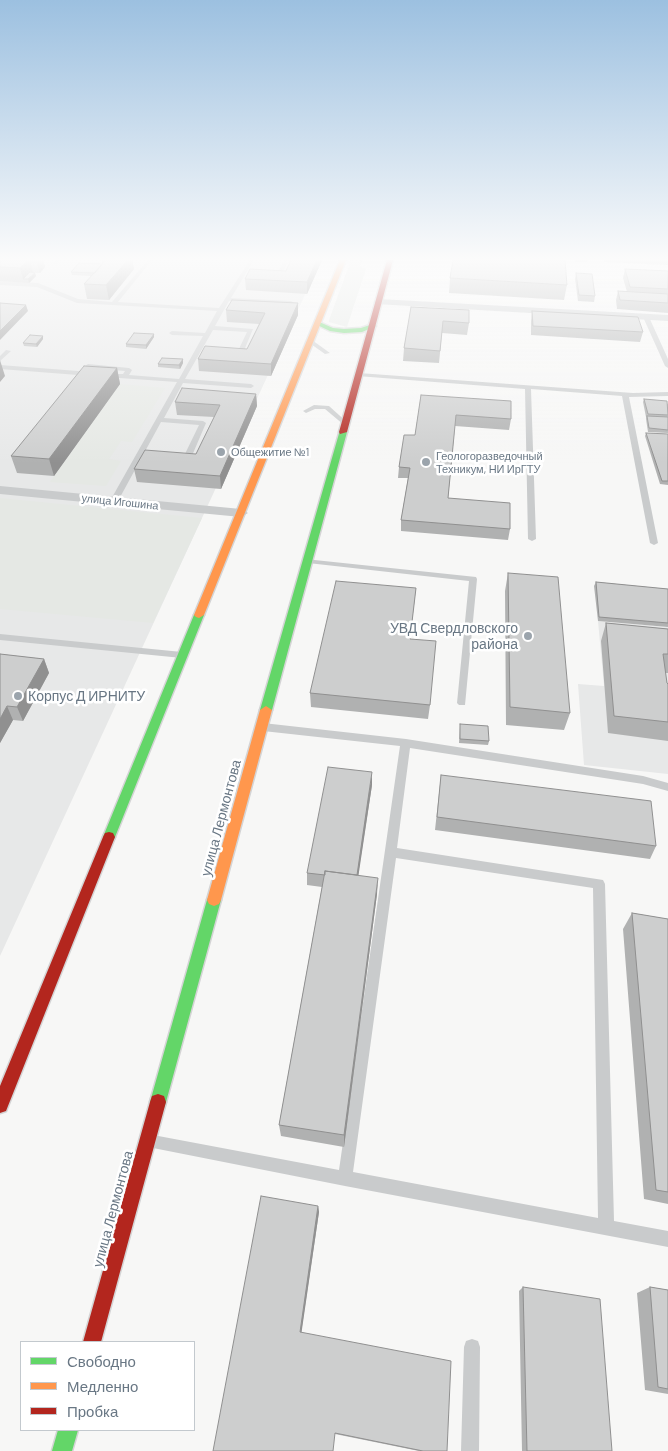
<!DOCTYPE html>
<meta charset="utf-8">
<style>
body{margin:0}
#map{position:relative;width:668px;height:1451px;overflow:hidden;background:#f7f7f6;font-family:Barlow,sans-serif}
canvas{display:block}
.legend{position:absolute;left:20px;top:1341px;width:175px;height:90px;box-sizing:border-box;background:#fff;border:1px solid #c3c9ce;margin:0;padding:6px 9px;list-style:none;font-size:15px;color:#697784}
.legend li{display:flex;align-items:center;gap:10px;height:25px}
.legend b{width:25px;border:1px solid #c3c9ce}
</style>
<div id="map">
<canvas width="668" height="1451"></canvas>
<ul class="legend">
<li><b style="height:6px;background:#63d668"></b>Свободно</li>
<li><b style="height:6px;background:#ff974d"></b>Медленно</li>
<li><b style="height:6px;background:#b3261e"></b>Пробка</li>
</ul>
</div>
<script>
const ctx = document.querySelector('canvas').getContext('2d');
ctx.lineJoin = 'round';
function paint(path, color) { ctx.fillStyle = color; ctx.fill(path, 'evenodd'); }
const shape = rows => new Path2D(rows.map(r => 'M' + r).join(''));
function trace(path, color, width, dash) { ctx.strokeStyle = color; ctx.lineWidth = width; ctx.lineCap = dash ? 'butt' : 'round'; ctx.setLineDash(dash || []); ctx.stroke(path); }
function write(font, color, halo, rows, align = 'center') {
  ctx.font = font + ' Barlow,sans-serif'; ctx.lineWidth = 5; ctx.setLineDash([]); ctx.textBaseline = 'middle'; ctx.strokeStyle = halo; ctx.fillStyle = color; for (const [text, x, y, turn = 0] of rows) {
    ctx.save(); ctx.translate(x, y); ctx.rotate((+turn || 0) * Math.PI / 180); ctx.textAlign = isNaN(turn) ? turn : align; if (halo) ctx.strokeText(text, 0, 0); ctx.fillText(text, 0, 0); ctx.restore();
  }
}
paint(shape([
 [0,260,321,260,0,956],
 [598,621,668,627,668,774,584,765,578,684,604,686]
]), '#e7e8e8');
paint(shape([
 [351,260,362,260,360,266,366,269,347,327,329,322,329,320],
 [120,384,165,388,132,442,121,441,109,459,121,461,106,486,50,482],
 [0,498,202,518,153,623,0,609]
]), '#e5e8e4');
const fast = shape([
 [317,321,333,328,344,329,361,328,373,324,376,326,362,332,344,333,330,331,315,324,315,322,317,321],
 [340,430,347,432,272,710,266,714,260,710,340,430],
 [199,612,204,615,115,837,113,841,109,842,105,841,103,837,194,615,199,612],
 [214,894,219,896,221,900,166,1102,164,1108,158,1110,152,1108,150,1102,207,900,209,896,214,894],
 [58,1430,78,1430,72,1451,52,1451,58,1430]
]);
const slow = shape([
 [340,260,346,260,204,615,199,618,196,617,194,615,340,260],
 [266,706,272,710,221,900,219,904,214,906,209,904,207,900,260,710,266,706]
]);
const jam = shape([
 [387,260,393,260,347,432,340,434,339,432,387,260],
 [109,832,113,833,115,837,6,1111,0,1113,0,1086,103,837,105,833,109,832],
 [158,1094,164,1096,166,1102,101,1342,83,1342,150,1102,152,1096,158,1094]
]);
trace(fast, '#d4d4d5', 3);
trace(slow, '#d4d4d5', 3);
trace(jam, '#d4d4d5', 3);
paint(shape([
 [56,260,60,260,57,264,53,264,56,260],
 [148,260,152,260,118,302,219,308,250,260,254,260,231,298,291,301,294,303,291,305,229,301,215,326,253,329,243,353,240,355,232,355,229,353,238,351,247,332,213,330,185,379,251,384,254,386,251,388,183,383,164,418,203,421,206,423,191,458,187,460,180,460,176,458,184,456,199,425,161,422,118,501,114,503,110,501,177,382,105,377,103,376,103,374,123,374,125,371,88,368,85,366,88,364,129,368,132,370,129,375,179,379,203,336,172,335,169,333,172,331,205,333,217,311,77,303,37,287,0,285,0,281,38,283,78,299,112,302,148,260],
 [284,260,288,260,281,278,278,280,271,278,271,276,276,276,284,260],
 [646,315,649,317,668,359,668,368,665,366,643,317,646,315],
 [308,340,312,340,330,353,325,354,308,342,308,340],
 [6,350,11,351,0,361,0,356,6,350],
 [0,365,91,372,94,374,91,376,0,369,0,365],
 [359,373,633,393,668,392,668,396,629,397,658,543,654,545,650,543,622,396,531,389,536,539,532,541,528,539,525,389,357,376,357,374,359,373],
 [314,405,329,406,349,424,344,425,325,409,315,409,306,413,303,411,314,405],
 [305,559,476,577,477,579,465,705,459,705,457,703,469,581,308,563,305,563,305,559],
 [0,634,182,652,187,655,182,658,0,640,0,634],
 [263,723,406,739,643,776,668,783,668,791,643,784,410,748,397,848,603,880,605,884,614,1221,668,1231,668,1247,345,1186,148,1147,146,1142,148,1137,153,1135,339,1170,400,746,263,731,258,727,263,723],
 [396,858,593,888,598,1218,353,1172,396,858],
 [472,1339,478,1341,480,1347,479,1451,461,1451,464,1347,466,1341,472,1339]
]), '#c9cbcc');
paint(shape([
 [379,299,668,315,668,321,375,304,374,302,379,299],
 [0,486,241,509,248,513,241,517,0,494,0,486]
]), '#c9cbcc');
paint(fast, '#63d668');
paint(slow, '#ff974d');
paint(jam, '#b3261e');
paint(shape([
 [0,260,43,260,45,267,40,273,35,273,36,276,29,283,0,281],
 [102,260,132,260,134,269,109,300,87,299,84,284,92,276,72,275,71,272,102,264],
 [291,260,322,260,307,294,246,290,245,279,286,271],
 [575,260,588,260,587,262,575,262],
 [604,260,668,260,668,265,604,262],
 [625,269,668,271,668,313,617,309,616,300,618,291,627,292,623,278],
 [576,273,595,296,594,302,578,301,575,279],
 [450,278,567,285,564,300,449,293],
 [411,307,469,323,467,335,442,333,439,363,403,361,404,348],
 [226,310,298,315,271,376,199,371,198,359,247,349,259,324,227,322],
 [532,311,643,332,640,342,531,335,531,321],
 [154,337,146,349,126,347,126,344],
 [43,339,37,347,24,346,23,343],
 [183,363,180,369,158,367,158,364],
 [117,368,120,384,54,476,17,473,11,456],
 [256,394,257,406,221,489,137,482,134,469,196,454,214,417,177,415,175,402],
 [421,395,511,419,509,430,455,426,448,498,510,529,508,540,401,531,401,520,408,478,398,478,399,467,415,435],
 [644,399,668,404,668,433,648,432,646,419,646,417,643,402],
 [646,433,668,434,668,485,660,484,645,436],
 [508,573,570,713,564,730,506,725,505,591],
 [596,582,668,589,668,627,598,621,594,586],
 [416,588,410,639,430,705,428,719,311,707,310,693],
 [606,623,668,629,668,673,665,673,667,683,668,684,668,741,608,733,601,641],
 [0,654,44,659,49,673,23,721,13,720,0,743],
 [460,724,489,741,488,745,459,743],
 [441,775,656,846,650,859,435,830],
 [372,785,358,875,377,894,344,1147,281,1136,279,1125,322,887,307,885,307,873],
 [632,913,668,919,668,1204,644,1199,623,929],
 [318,1206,319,1212,301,1333,447,1451,419,1451,335,1434,213,1451],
 [523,1287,612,1451,522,1451,519,1291],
 [650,1287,668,1290,668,1394,645,1390,637,1293]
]), '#b0b1b1');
paint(shape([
 [28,260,30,260,33,273,23,279,20,268],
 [36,260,43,260,45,267,40,273],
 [123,260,132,260,134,269,109,300,106,285],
 [317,260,322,260,307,294,307,282],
 [35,273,36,276,29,283,28,279],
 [298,303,298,315,271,376,271,364],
 [26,305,28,311,0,340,0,331],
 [154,334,154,337,146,349,146,345],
 [43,336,43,339,37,347,36,344],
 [183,359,183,363,180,369,179,365],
 [0,360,5,376,0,382],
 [117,368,120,384,54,476,49,459],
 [256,394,257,406,221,489,220,476],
 [44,659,49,673,23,721,17,707],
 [7,706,13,720,0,743,0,719],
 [372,772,372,785,356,892,356,879],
 [378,878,377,894,344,1147,344,1135],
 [318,1206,319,1212,301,1336,300,1332]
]), '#909090');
const building = shape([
 [0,260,28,260,20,268,0,267,0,260],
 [106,260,128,260,106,285,84,284,106,260],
 [291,260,317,260,307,282,245,279,250,269,286,271,291,260],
 [453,260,565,260,567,285,450,278,453,260],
 [79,263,102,264,95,273,71,272,79,263],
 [625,269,668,271,668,289,630,287,625,269],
 [30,272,35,273,28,279,23,279,30,272],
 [576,273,592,274,595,296,579,295,576,273],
 [618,291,668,294,668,303,620,300,618,291],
 [232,300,298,303,271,364,198,359,205,346,247,349,265,313,226,310,232,300],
 [0,303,26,305,0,331,0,303],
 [411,307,469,310,469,323,443,321,440,351,404,348,411,307],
 [532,311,638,317,643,332,533,326,532,311],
 [134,333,154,334,146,345,126,344,134,333],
 [30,335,43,336,36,344,23,343,30,335],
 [162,358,183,359,179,365,158,364,162,358],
 [84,366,117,368,49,459,11,456,84,366],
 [182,388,256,394,220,476,134,469,145,450,196,454,220,405,175,402,182,388],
 [421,395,511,401,511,419,456,415,448,498,510,503,510,529,401,520,410,468,399,467,404,435,415,435,421,395],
 [644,399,667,401,668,415,648,414,644,399],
 [647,416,668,417,668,430,649,428,647,416],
 [646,433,668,434,668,481,662,481,646,433],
 [508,573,558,577,570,713,510,707,508,573],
 [336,581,416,588,410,639,436,641,430,705,310,693,336,581],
 [596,582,668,589,668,623,599,617,596,582],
 [606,623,668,629,668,654,663,654,667,683,668,684,668,722,614,716,606,623],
 [0,654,44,659,17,707,7,706,0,719,0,654],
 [460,724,488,726,489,741,460,739,460,724],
 [328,767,372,772,357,875,325,871,325,875,307,873,328,767],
 [441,775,651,801,656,846,437,817,441,775],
 [325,871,378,878,344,1135,279,1125,325,871],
 [632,913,668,919,668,1192,656,1190,632,913],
 [261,1196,318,1206,300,1332,451,1361,447,1451,423,1451,335,1433,333,1451,213,1451,261,1196],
 [523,1287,600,1299,612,1451,527,1451,523,1287],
 [650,1287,668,1290,668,1389,658,1387,650,1287]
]);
paint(building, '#cdcece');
trace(building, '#909090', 1);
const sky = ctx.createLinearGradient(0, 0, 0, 463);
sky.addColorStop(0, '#9cc0e0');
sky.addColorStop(0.56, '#fbfbfb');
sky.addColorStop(1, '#fbfbfb00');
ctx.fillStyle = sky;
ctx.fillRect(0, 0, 668, 463);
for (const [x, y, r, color] of [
 [221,452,5,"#9ba4ac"],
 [426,462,5,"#9ba4ac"],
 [528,636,5,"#9ba4ac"],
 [18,696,5,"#9ba4ac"]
]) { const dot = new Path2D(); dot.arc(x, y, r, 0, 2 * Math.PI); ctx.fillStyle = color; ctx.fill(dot); trace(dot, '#fff', 2); }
write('11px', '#697784', '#fff', [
 ["Общежитие №1",231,452],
 ["Геологоразведочный",436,456],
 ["Техникум, НИ ИрГТУ",436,469]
], 'left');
write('11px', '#697784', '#fff', [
 ["улица Игошина",120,502,6]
]);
write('14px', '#697784', '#fff', [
 ["УВД Свердловского",518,628],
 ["района",518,644],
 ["Корпус Д ИРНИТУ",28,696,"left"]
], 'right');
write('14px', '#697784', '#fff', [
 ["улица Лермонтова",221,818,-75],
 ["улица Лермонтова",113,1209,-75]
]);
</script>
